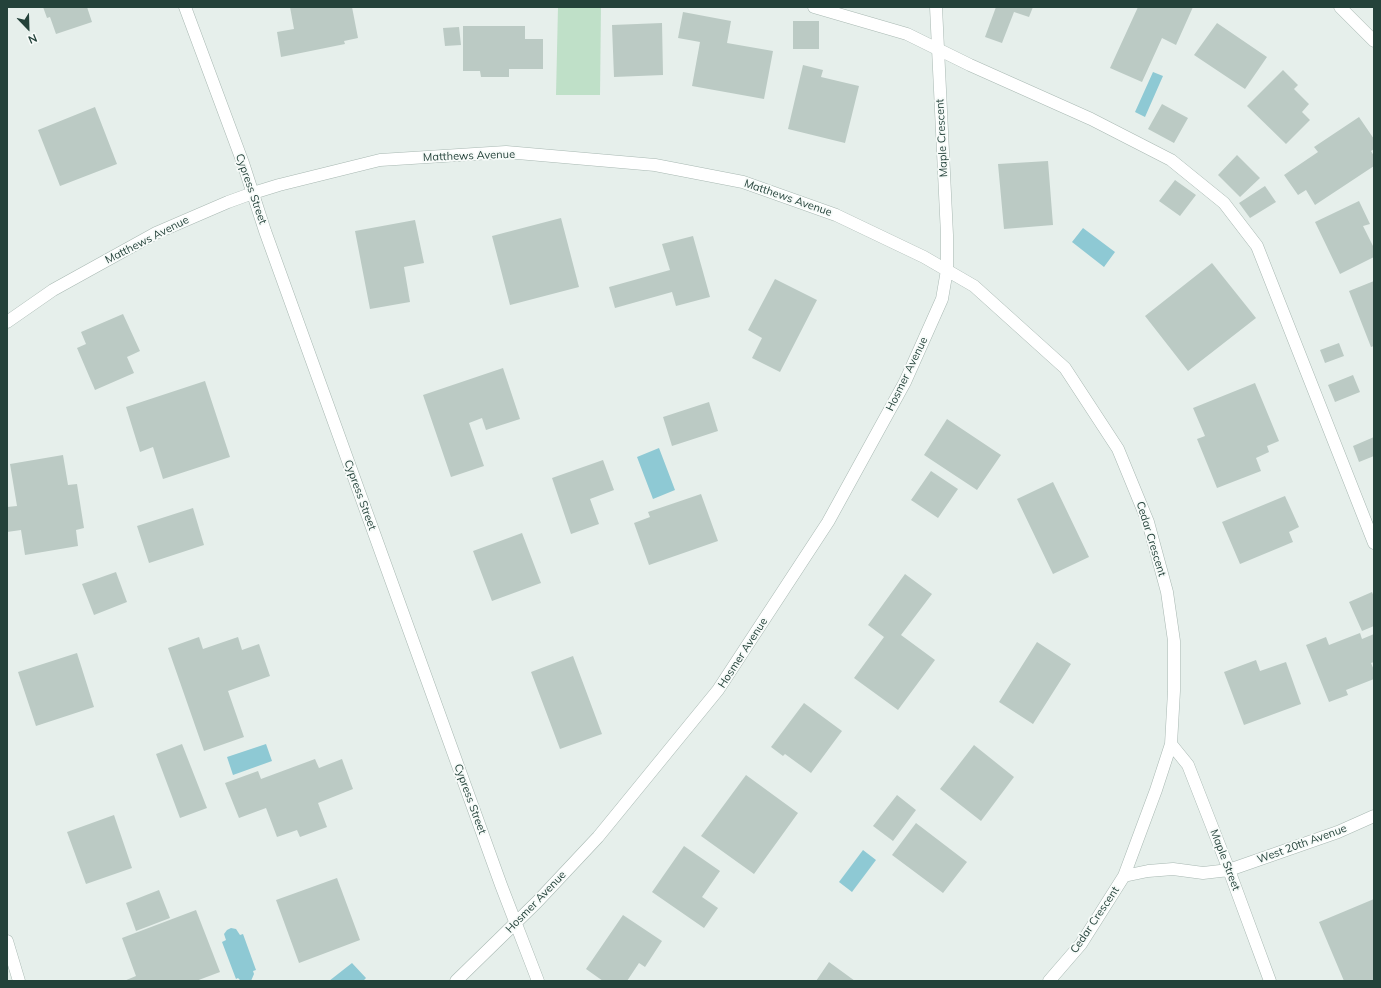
<!DOCTYPE html>
<style>
body{margin:0}
#map{position:relative;width:1381px;height:988px;overflow:hidden;background:#e6efeb;font-family:Mulish,sans-serif}
canvas{display:block}
.frame{position:absolute;inset:0;border:8px solid #24423a;pointer-events:none}
.north{position:absolute;left:8px;top:8px;width:40px;height:40px;-webkit-text-stroke:3px #f7fbf9;paint-order:stroke;rotate:157deg;font-size:11px;font-weight:700;line-height:16px;text-align:center;color:#24423a}
.north::after{content:'';display:block;margin:auto;width:14px;height:18px;background:#24423a;clip-path:polygon(50% 0,100% 100%,50% 72%,0 100%)}
</style>
<div id="map">
<canvas width="1381" height="988"></canvas>
<div class="frame"></div>
<div class="north">N</div>
</div>
<script>
const ctx = document.querySelector('canvas').getContext('2d');
ctx.lineJoin = 'round';
function paint(path, color) { ctx.fillStyle = color; ctx.fill(path, 'evenodd'); }
const shape = rows => new Path2D(rows.map(r => 'M' + r).join(''));
function trace(path, color, width, dash) { ctx.strokeStyle = color; ctx.lineWidth = width; ctx.lineCap = dash ? 'butt' : 'round'; ctx.setLineDash(dash || []); ctx.stroke(path); }
function write(font, color, halo, rows, align = 'center') {
  ctx.font = font + ' Mulish,sans-serif'; ctx.lineWidth = 3.5; ctx.setLineDash([]); ctx.textBaseline = 'middle'; ctx.strokeStyle = halo; ctx.fillStyle = color; for (const [text, x, y, turn = 0] of rows) {
    ctx.save(); ctx.translate(x, y); ctx.rotate((+turn || 0) * Math.PI / 180); ctx.textAlign = isNaN(turn) ? turn : align; if (halo) ctx.strokeText(text, 0, 0); ctx.fillText(text, 0, 0); ctx.restore();
  }
}
paint(shape([
 [558,7,601,7,600,95,556,95]
]), '#bfe0c8');
paint(shape([
 [1153,72,1163,76,1145,117,1135,112],
 [1083,228,1115,252,1104,267,1072,242],
 [659,448,675,490,653,499,637,457],
 [266,744,272,761,233,775,227,757],
 [863,850,876,860,852,892,839,882],
 [231,928,236,929,240,935,243,934,256,970,253,971,254,974,251,981,241,981,238,978,236,979,222,942,226,940,224,934,227,930],
 [352,963,366,978,363,981,329,981]
]), '#8ec9d4');
paint(shape([
 [43,7,87,7,92,22,56,34,50,17,47,18],
 [290,7,352,7,358,38,344,41,345,44,281,57,277,32,294,29],
 [996,7,1033,7,1029,17,1014,12,1002,43,985,37],
 [1138,7,1193,7,1176,45,1162,38,1142,82,1110,68],
 [683,12,731,21,727,43,773,51,764,99,692,86,700,42,678,38],
 [793,21,819,21,819,49,793,49],
 [662,23,663,75,614,77,612,25],
 [1217,23,1267,57,1245,89,1194,55],
 [463,26,525,26,525,39,543,39,543,69,509,69,509,77,481,77,480,71,463,71],
 [459,27,461,45,445,46,443,28],
 [803,65,823,70,821,77,859,86,845,143,788,129],
 [1283,70,1298,85,1294,89,1309,104,1302,112,1310,120,1286,144,1247,106],
 [1162,104,1188,118,1174,143,1148,129],
 [95,107,117,164,60,186,38,130],
 [1359,117,1374,139,1374,149,1371,151,1374,156,1374,166,1315,205,1306,190,1298,195,1284,175,1318,152,1314,147],
 [1237,155,1260,178,1240,197,1218,175],
 [1048,161,1053,225,1004,229,998,164],
 [1175,180,1196,195,1180,216,1159,201],
 [1265,186,1276,202,1250,218,1239,203],
 [1359,201,1370,224,1363,226,1374,248,1374,257,1340,274,1315,222],
 [561,218,579,287,510,305,492,236],
 [415,220,424,263,404,267,410,302,370,309,355,231],
 [693,236,710,297,676,306,672,292,615,308,609,287,670,270,662,244],
 [1212,263,1256,318,1188,371,1145,316],
 [775,279,817,300,780,372,752,358,762,338,748,330],
 [1374,281,1374,346,1371,347,1349,291],
 [123,314,140,351,127,357,134,373,95,390,77,348,86,344,81,332],
 [1339,343,1344,356,1325,363,1320,350],
 [503,368,520,419,486,430,482,418,469,423,484,466,451,477,423,395],
 [1353,375,1360,392,1335,402,1328,385],
 [205,381,230,457,163,479,153,447,140,452,126,407],
 [1255,383,1279,441,1267,446,1269,452,1256,458,1261,471,1217,488,1197,439,1205,436,1193,408],
 [709,402,718,431,672,446,663,417],
 [947,419,1001,455,977,490,924,455],
 [1374,437,1374,456,1359,462,1353,446],
 [63,455,68,485,77,484,84,528,76,530,78,546,25,555,21,530,7,532,7,507,17,506,10,464],
 [603,460,614,490,590,499,599,524,571,534,552,478],
 [931,471,958,489,938,518,911,500],
 [1053,482,1089,557,1053,574,1017,499],
 [701,494,718,541,649,565,634,523,650,517,648,512],
 [1285,496,1299,527,1289,532,1293,542,1240,564,1222,522],
 [193,508,204,545,149,563,137,526],
 [522,533,541,583,492,601,473,551],
 [116,572,127,602,94,615,82,584],
 [905,574,932,594,901,635,935,660,898,710,854,678,884,637,868,625],
 [1372,592,1374,597,1374,626,1362,631,1349,602],
 [1360,633,1362,639,1374,634,1374,662,1371,663,1374,670,1374,679,1346,690,1348,695,1329,702,1306,645,1326,637,1329,645],
 [199,637,203,649,238,637,242,650,259,644,270,676,228,691,244,737,204,751,168,648],
 [1037,642,1071,664,1033,724,999,702],
 [77,653,94,707,36,726,18,672],
 [573,656,602,734,560,749,531,672],
 [1256,660,1260,671,1286,662,1301,704,1244,725,1224,672],
 [804,703,842,731,811,773,785,754,783,756,771,747],
 [182,744,207,808,180,818,156,754],
 [974,745,1014,777,981,821,940,789],
 [315,759,319,768,342,759,353,789,318,803,327,827,300,837,297,830,277,837,266,808,239,818,225,783,258,771,261,779],
 [746,775,798,813,754,874,701,836],
 [897,795,916,810,893,841,873,826],
 [114,815,132,868,86,884,67,832],
 [916,823,967,862,943,893,892,855],
 [684,846,720,871,702,897,718,908,704,928,652,892],
 [337,878,360,940,299,963,276,900],
 [159,890,170,918,136,931,126,903],
 [1374,899,1374,981,1344,981,1319,922],
 [196,910,220,972,196,981,124,981,136,976,122,938],
 [623,915,662,941,645,967,639,963,627,981,603,981,586,969],
 [829,962,855,981,816,981]
]), '#bbcac4');
const service = shape([
 [814,7,907,34,970,65,1091,119,1171,160,1224,203,1257,246,1374,543]
]);
const minor = shape([
 [185,7,243,163,265,231,501,885,538,981],
 [1340,7,1374,41],
 [7,322,53,290,156,233,228,202,253,193,279,185,380,160,506,152,655,165,743,182,836,215,924,257,974,286,1065,368,1118,449,1148,522,1167,592,1174,641,1174,691,1171,744,1156,790,1124,876,1081,944,1049,981],
 [1171,744,1188,765,1229,870,1270,981],
 [1124,876,1148,871,1173,869,1203,873,1229,870,1338,832,1374,816],
 [7,941,19,981],
 [456,981,537,902,598,837,718,690,828,522,905,382,942,299,947,270,947,235,936,7]
]);
trace(service, '#a8b8b2', 13);
trace(minor, '#a8b8b2', 13);
trace(service, '#fff', 12);
trace(minor, '#fff', 12);
write('11px', '#24423a', '#f7fbf9', [
 ["Maple Crescent",942,138,-93],
 ["Matthews Avenue",469,156,-2],
 ["Cypress Street",251,189,71],
 ["Matthews Avenue",788,198,19],
 ["Matthews Avenue",147,240,-27],
 ["Hosmer Avenue",907,374,-64],
 ["Cypress Street",360,495,70],
 ["Cedar Crescent",1151,539,73],
 ["Hosmer Avenue",743,653,-57],
 ["Cypress Street",470,799,70],
 ["West 20th Avenue",1302,844,-20],
 ["Maple Street",1225,860,69],
 ["Hosmer Avenue",536,902,-46],
 ["Cedar Crescent",1095,920,-56]
]);
</script>
